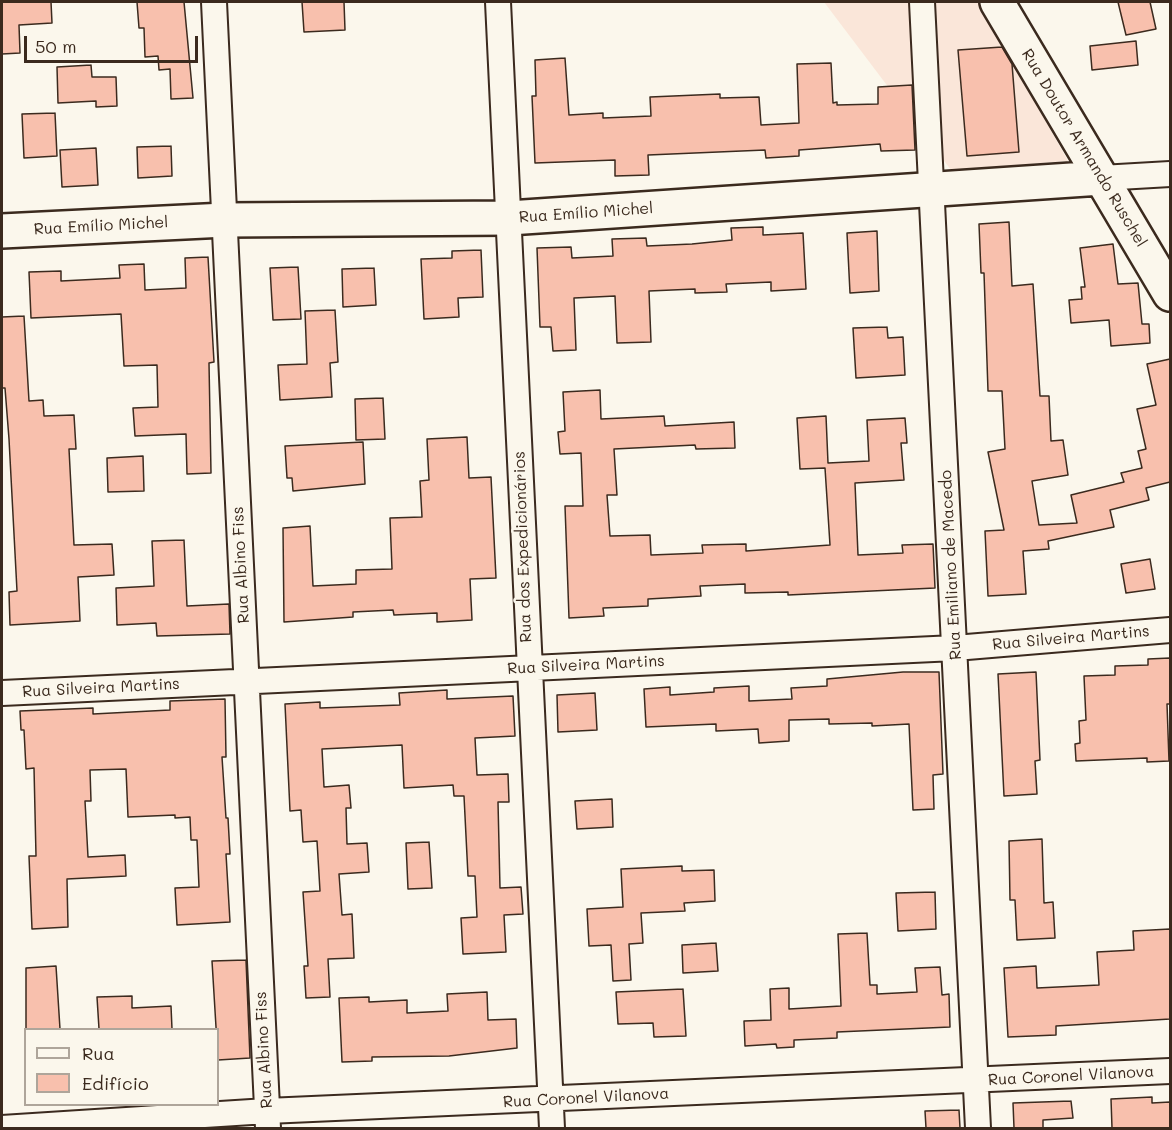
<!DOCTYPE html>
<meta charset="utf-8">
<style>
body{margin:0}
#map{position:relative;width:1172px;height:1130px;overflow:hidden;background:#fbf7ec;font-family:Mali,sans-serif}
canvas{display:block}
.frame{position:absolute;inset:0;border:3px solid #3b2a1e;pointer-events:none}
.legend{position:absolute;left:24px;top:1028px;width:195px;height:78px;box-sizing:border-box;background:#fbf7ec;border:2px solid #aea59a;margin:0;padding:8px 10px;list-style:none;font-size:18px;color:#3b2a1e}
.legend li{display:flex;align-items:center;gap:12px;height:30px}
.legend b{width:30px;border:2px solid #aea59a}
.scale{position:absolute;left:24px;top:36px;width:174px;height:27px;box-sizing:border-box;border:3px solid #3b2a1e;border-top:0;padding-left:8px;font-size:18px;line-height:21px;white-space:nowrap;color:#3b2a1e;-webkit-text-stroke:4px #fbf7ec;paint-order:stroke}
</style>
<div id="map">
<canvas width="1172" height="1130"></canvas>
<div class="frame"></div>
<ul class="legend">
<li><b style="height:8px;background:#fbf7ec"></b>Rua</li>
<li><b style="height:16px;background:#f8c0ad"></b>Edifício</li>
</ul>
<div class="scale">50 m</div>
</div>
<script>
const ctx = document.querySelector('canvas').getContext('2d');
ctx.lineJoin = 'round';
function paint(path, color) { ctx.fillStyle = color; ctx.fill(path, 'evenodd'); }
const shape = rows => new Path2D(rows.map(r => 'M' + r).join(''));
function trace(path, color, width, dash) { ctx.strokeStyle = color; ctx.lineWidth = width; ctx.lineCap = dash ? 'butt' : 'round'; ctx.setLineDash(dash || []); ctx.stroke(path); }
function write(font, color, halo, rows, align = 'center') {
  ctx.font = font + ' Mali,sans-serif'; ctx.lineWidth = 5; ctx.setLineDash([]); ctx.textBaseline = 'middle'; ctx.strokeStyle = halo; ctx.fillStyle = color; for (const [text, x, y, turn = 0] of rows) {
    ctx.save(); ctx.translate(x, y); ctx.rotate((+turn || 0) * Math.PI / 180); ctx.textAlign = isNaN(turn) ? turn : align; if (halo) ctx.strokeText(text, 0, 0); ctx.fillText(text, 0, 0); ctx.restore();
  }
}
paint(shape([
 [824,2,979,2,1068,161,951,170]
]), '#fae6d9');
const building = shape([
 [2,2,51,2,52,23,19,25,20,53,2,54,2,2],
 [137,2,184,2,193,98,171,99,170,69,159,70,158,56,145,57,144,28,139,28,137,2],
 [302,2,344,2,345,30,304,32,302,2],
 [1118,2,1150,2,1156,29,1126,35,1118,2],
 [1136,41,1138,65,1092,70,1090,46,1136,41],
 [1002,47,1012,64,1019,152,967,156,958,50,1002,47],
 [565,58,569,115,603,113,603,118,651,116,650,97,720,94,720,98,759,97,761,125,799,123,797,64,831,63,833,103,837,102,837,105,878,104,878,87,912,85,915,150,881,151,880,144,799,150,799,156,766,158,765,150,648,155,649,175,615,176,615,160,535,163,532,96,536,96,535,60,565,58],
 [91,65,92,77,116,77,117,106,96,107,96,101,58,103,57,67,91,65],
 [55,113,57,156,24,158,22,114,55,113],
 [171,146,172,176,138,178,137,147,171,146],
 [96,148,98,185,62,187,60,150,96,148],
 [1009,222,1012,286,1033,284,1040,396,1049,396,1051,441,1063,440,1068,475,1032,481,1039,525,1077,523,1071,495,1124,482,1121,473,1142,468,1138,451,1146,449,1137,409,1156,405,1147,364,1170,359,1170,482,1146,488,1149,500,1110,510,1114,527,1048,541,1049,549,1023,551,1026,594,988,596,985,531,1004,530,988,452,1005,449,1002,391,988,391,984,273,981,273,979,224,1009,222],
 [763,227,763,235,803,233,806,289,771,291,771,282,726,284,727,292,695,293,695,289,649,291,651,342,617,343,615,296,574,298,576,350,553,351,551,327,540,327,537,248,571,247,572,258,613,256,612,239,646,238,647,246,692,244,732,240,731,228,763,227],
 [877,231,879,291,850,293,847,233,877,231],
 [1113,244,1118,284,1138,283,1142,324,1149,324,1150,343,1111,346,1109,320,1071,323,1069,300,1082,299,1081,287,1085,287,1080,248,1113,244],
 [481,250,483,297,458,298,459,317,424,319,421,259,452,258,452,251,481,250],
 [208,257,214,362,209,363,211,473,187,474,186,434,135,436,133,408,158,407,157,365,124,366,121,314,31,318,29,272,61,271,61,281,120,278,119,265,144,264,145,290,186,288,185,258,208,257],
 [298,267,301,319,273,320,270,268,298,267],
 [374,268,376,305,343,307,342,269,374,268],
 [335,310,338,362,330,363,332,397,280,400,278,365,307,364,305,311,335,310],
 [24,316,29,401,43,400,44,416,74,415,76,449,69,449,74,545,112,544,114,575,78,577,80,621,10,625,9,592,17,591,9,439,5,388,2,388,2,317,24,316],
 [887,327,888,338,903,337,905,375,856,378,853,328,887,327],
 [600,390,601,419,664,416,665,426,734,422,735,448,696,449,695,445,614,449,617,495,607,495,610,536,650,535,651,555,703,553,702,545,746,544,746,551,830,545,825,468,800,469,797,418,826,416,828,463,869,461,867,420,905,418,907,443,901,443,904,480,855,483,858,555,903,553,902,545,933,544,935,588,788,595,788,592,745,593,745,584,700,586,701,596,648,599,648,606,603,608,604,616,569,618,565,506,583,506,581,453,560,454,558,432,565,431,563,392,600,390],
 [383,398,385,439,356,440,355,399,383,398],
 [467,437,469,478,491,477,496,578,470,579,472,620,437,622,437,613,394,615,393,610,353,612,353,617,284,622,283,528,310,526,313,586,356,584,356,570,392,569,390,518,422,517,420,481,429,480,427,439,467,437],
 [363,442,365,484,293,491,292,478,287,478,285,446,363,442],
 [143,456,144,491,108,492,107,458,143,456],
 [184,540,187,606,229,604,230,634,157,636,156,623,117,625,116,588,154,586,152,541,184,540],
 [1150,559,1155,589,1126,593,1121,564,1150,559],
 [1170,658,1170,704,1167,704,1169,761,1147,762,1147,758,1076,761,1075,744,1080,743,1079,721,1086,720,1084,676,1115,675,1115,666,1148,665,1148,659,1170,658],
 [903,672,939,672,943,774,933,775,934,809,913,810,909,724,872,726,872,723,829,724,829,719,789,720,789,741,759,743,758,729,716,731,716,724,646,727,644,689,670,687,670,695,714,692,714,688,749,686,749,701,792,699,791,688,827,686,827,679,903,672],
 [1036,672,1040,760,1035,761,1037,794,1004,796,998,674,1036,672],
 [447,690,447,699,513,696,515,736,475,738,477,775,508,774,509,802,498,802,500,888,521,887,523,914,504,915,506,952,463,954,461,918,477,917,475,876,468,876,464,796,454,796,453,785,404,788,402,745,322,749,324,787,349,785,351,808,346,808,347,844,367,843,369,872,339,874,342,915,352,914,354,958,328,959,330,997,306,998,304,966,308,966,303,892,320,891,317,841,303,842,301,810,290,811,285,704,320,702,320,708,400,705,399,693,447,690],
 [595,693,597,730,558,732,557,695,595,693],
 [225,699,226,757,222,757,226,818,228,818,230,854,226,854,230,922,177,925,175,888,199,887,197,840,191,840,190,817,175,818,175,815,128,817,126,769,90,770,91,801,85,801,88,857,125,855,126,876,67,879,68,927,32,929,29,856,36,856,34,768,26,769,24,730,21,730,20,711,93,708,93,714,170,710,170,701,225,699],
 [612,799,613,827,577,829,575,801,612,799],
 [1042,839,1044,903,1053,902,1055,938,1017,940,1015,900,1010,900,1009,841,1042,839],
 [429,842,432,888,408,889,406,843,429,842],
 [682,866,682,871,714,870,715,901,684,903,685,911,641,913,643,943,629,944,631,980,613,981,611,945,589,946,587,909,623,907,621,869,682,866],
 [935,892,936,929,898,931,896,893,935,892],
 [1170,929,1170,1019,1056,1026,1056,1035,1008,1037,1004,968,1036,966,1037,988,1099,985,1097,952,1134,950,1133,931,1170,929],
 [867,933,870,985,877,985,877,994,917,992,915,968,940,967,942,995,949,994,950,1027,837,1032,837,1038,794,1040,794,1047,777,1048,776,1044,745,1046,744,1021,771,1020,770,989,789,988,789,1009,841,1006,838,934,867,933],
 [716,943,718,971,683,973,682,945,716,943],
 [246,960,250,1058,218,1060,212,961,246,960],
 [56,966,60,1029,26,1029,26,968,56,966],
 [683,989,686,1036,654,1037,653,1023,618,1024,616,992,683,989],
 [487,992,488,1020,516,1019,517,1048,449,1056,372,1057,372,1061,342,1062,339,998,369,997,369,1002,407,1000,407,1013,448,1011,447,994,487,992],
 [132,996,132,1008,171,1006,172,1029,99,1029,97,997,132,996],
 [1152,1097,1152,1103,1170,1102,1170,1128,1112,1128,1111,1099,1152,1097],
 [1071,1101,1073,1118,1043,1120,1043,1128,1014,1128,1013,1103,1071,1101],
 [959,1110,960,1128,926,1128,925,1111,959,1110]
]);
paint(building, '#f8c0ad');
trace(building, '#3b2a1e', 1.5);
const street = shape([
 [214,2,268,1128],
 [498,2,552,1128],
 [922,2,978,1128],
 [1101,178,1170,174],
 [2,693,955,648,1170,630],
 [2,1128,267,1111,1170,1071]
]);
const secondary = shape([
 [997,2,1170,294],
 [2,231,225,220,509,218,1101,178]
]);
trace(street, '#3b2a1e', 28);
trace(secondary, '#3b2a1e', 38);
trace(street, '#fbf7ec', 24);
trace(secondary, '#fbf7ec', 33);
write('16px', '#3b2a1e', '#fbf7ec', [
 ["Rua Doutor Armando Ruschel",1084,148,59],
 ["Rua Emílio Michel",586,213,-4],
 ["Rua Emílio Michel",101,226,-3],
 ["Rua dos Expedicionários",523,547,-92],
 ["Rua Albino Fiss",241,565,-93],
 ["Rua Emiliano de Macedo",951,565,-93],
 ["Rua Silveira Martins",1071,638,-5],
 ["Rua Silveira Martins",586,665,-3],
 ["Rua Silveira Martins",101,688,-3],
 ["Rua Albino Fiss",264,1050,-93],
 ["Rua Coronel Vilanova",1071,1076,-3],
 ["Rua Coronel Vilanova",586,1098,-3]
]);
</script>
